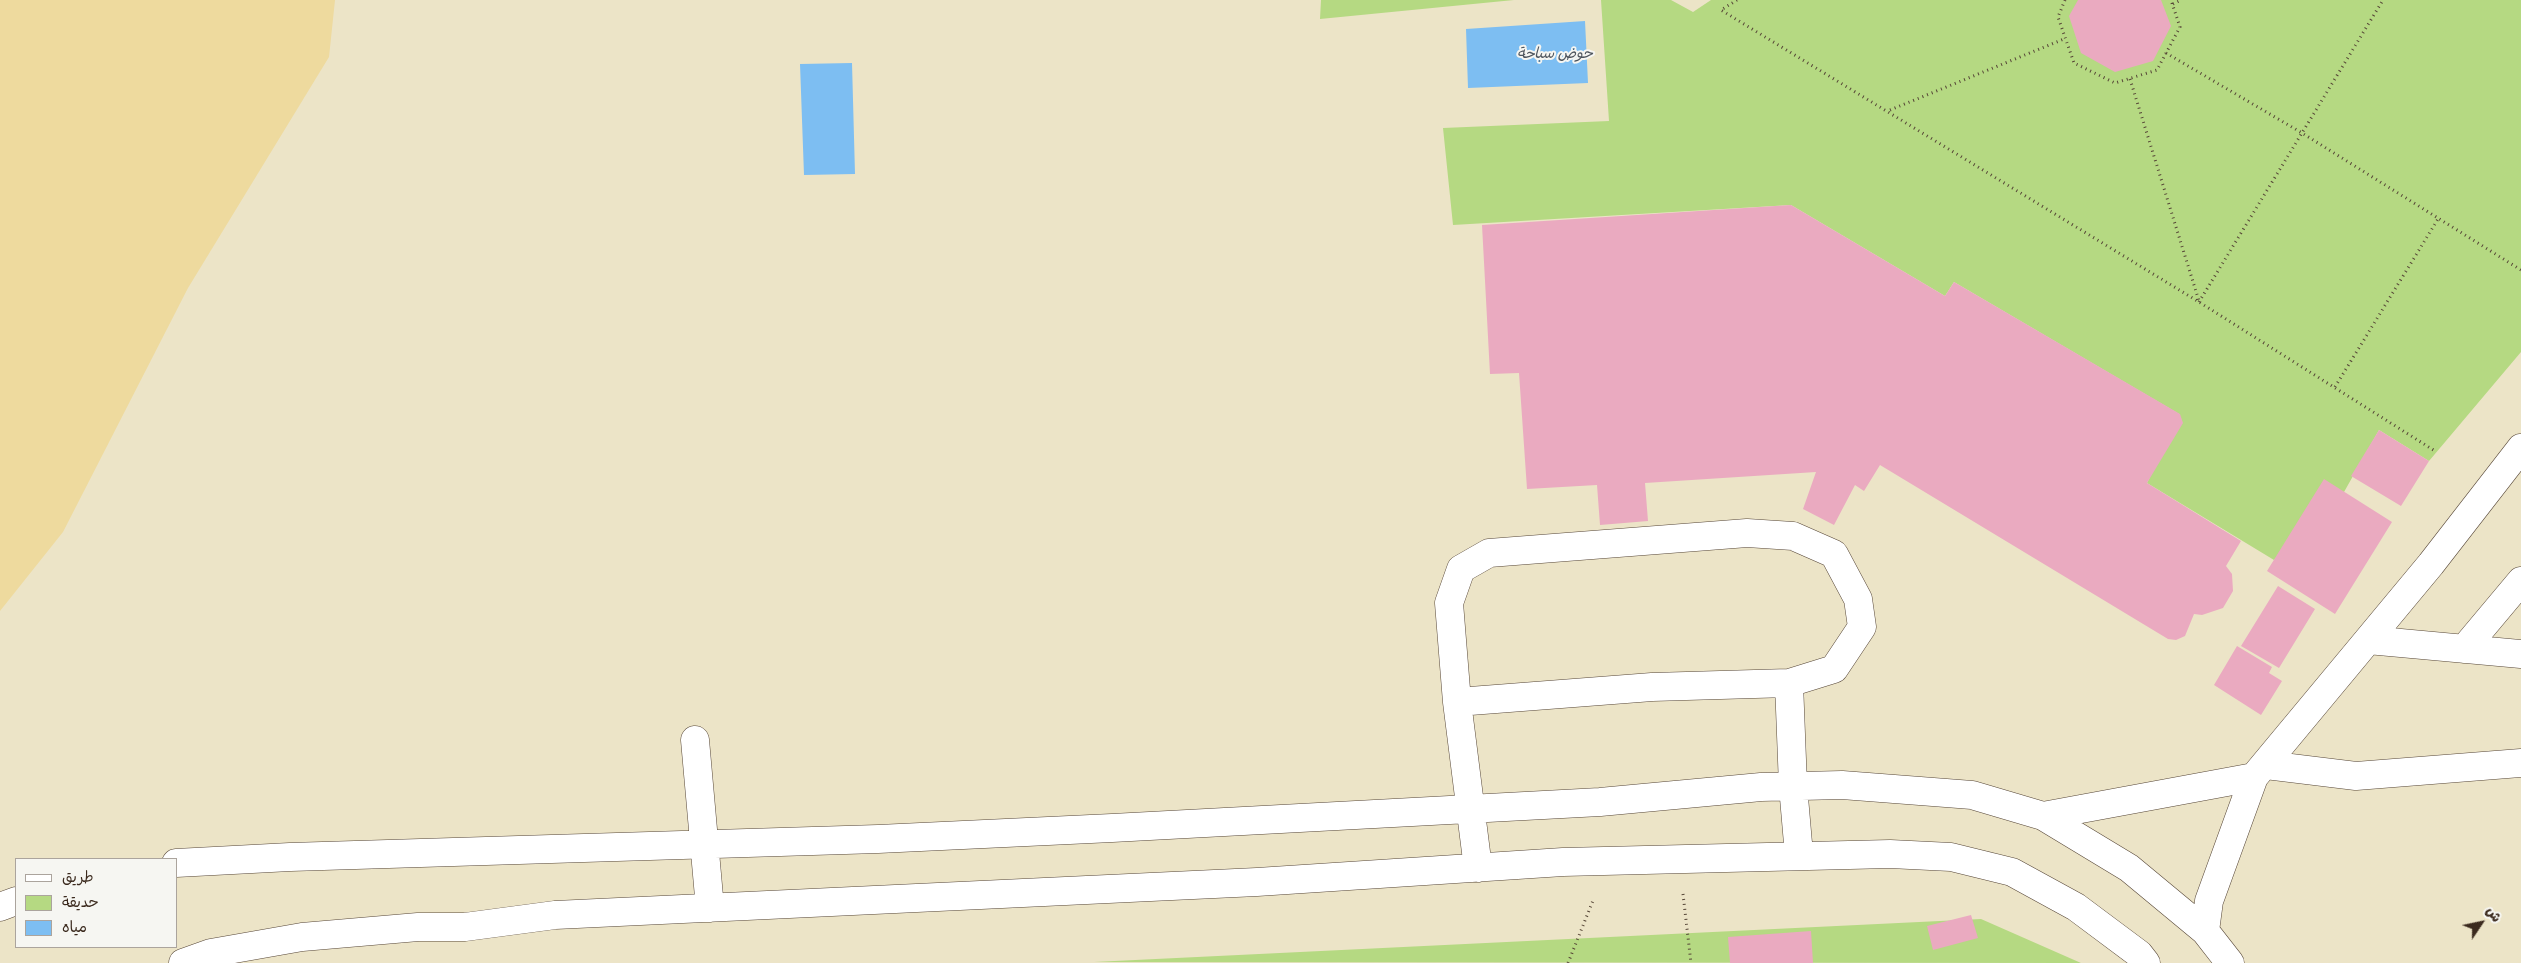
<!DOCTYPE html>
<meta charset="utf-8">
<style>
body{margin:0}
#map{position:relative;width:2521px;height:963px;overflow:hidden;background:#ece4c7;font-family:Pangolin,"Playpen Sans Arabic",sans-serif}
canvas{display:block}
.legend{position:absolute;left:15px;top:858px;width:162px;height:90px;box-sizing:border-box;background:#f6f6f2;border:1px solid #aba49d;margin:0;padding:6px 9px;list-style:none;font-size:15px;color:#3b2a1e}
.legend li{display:flex;align-items:center;gap:10px;height:25px}
.legend b{width:25px;border:1px solid #aba49d}
.north{position:absolute;left:2456px;top:898px;width:50px;height:50px;-webkit-text-stroke:4px #f6f6f2;paint-order:stroke;rotate:56deg;font-size:14px;font-weight:700;line-height:20px;text-align:center;color:#3b2a1e}
.north::after{content:'';display:block;margin:auto;width:18px;height:22px;background:#3b2a1e;clip-path:polygon(50% 0,100% 100%,50% 72%,0 100%)}
</style>
<div id="map">
<canvas width="2521" height="963"></canvas>
<ul class="legend">
<li><b style="height:6px;background:#fff"></b>طريق</li>
<li><b style="height:14px;background:#b5d982"></b>حديقة</li>
<li><b style="height:14px;background:#7dbef2"></b>مياه</li>
</ul>
<div class="north">ش</div>
</div>
<script>
const ctx = document.querySelector('canvas').getContext('2d');
ctx.lineJoin = 'round';
function paint(path, color) { ctx.fillStyle = color; ctx.fill(path, 'evenodd'); }
const shape = rows => new Path2D(rows.map(r => 'M' + r).join(''));
function trace(path, color, width, dash) { ctx.strokeStyle = color; ctx.lineWidth = width; ctx.lineCap = dash ? 'butt' : 'round'; ctx.setLineDash(dash || []); ctx.stroke(path); }
function write(font, color, halo, rows, align = 'center') {
  ctx.font = font + ' Pangolin,"Playpen Sans Arabic",sans-serif'; ctx.lineWidth = 4; ctx.setLineDash([]); ctx.textBaseline = 'middle'; ctx.strokeStyle = halo; ctx.fillStyle = color; for (const [text, x, y, turn = 0] of rows) {
    ctx.save(); ctx.translate(x, y); ctx.rotate((+turn || 0) * Math.PI / 180); ctx.textAlign = isNaN(turn) ? turn : align; if (halo) ctx.strokeText(text, 0, 0); ctx.fillText(text, 0, 0); ctx.restore();
  }
}
paint(shape([
 [1321,0,1514,0,1320,19],
 [1601,0,1671,0,1693,12,1711,0,2521,0,2521,352,2429,461,2379,430,2344,492,2274,560,2147,483,2179,414,1954,282,1945,296,1791,205,1453,225,1443,128,1609,121],
 [1981,919,2081,963,1094,962]
]), '#b5d982');
paint(shape([
 [0,0,335,0,329,57,188,288,63,532,0,611]
]), '#eeda9e');
paint(shape([
 [1585,21,1588,83,1468,88,1466,29],
 [852,63,855,174,804,175,800,64]
]), '#7dbef2');
paint(shape([
 [2078,0,2161,0,2171,26,2153,61,2115,72,2081,53,2069,16],
 [1791,205,1945,296,1954,282,2180,414,2183,423,2147,483,2241,541,2226,566,2232,574,2233,591,2223,608,2202,615,2194,614,2185,636,2176,640,2168,639,1880,465,1864,491,1855,485,1834,525,1803,509,1816,472,1645,483,1648,521,1600,525,1597,485,1527,489,1519,373,1490,374,1482,225],
 [2379,430,2429,461,2401,506,2351,476],
 [2324,479,2392,522,2335,614,2267,571],
 [2278,586,2315,609,2279,668,2241,646],
 [2237,646,2272,667,2269,673,2282,681,2261,715,2214,685],
 [1971,915,1978,938,1933,950,1927,926],
 [1811,931,1813,963,1730,963,1728,937]
]), '#eaaac0');
const minor = shape([
 [2368,640,2521,654],
 [2464,649,2521,581],
 [1789,683,1793,786,1799,855],
 [1457,702,1652,687,1789,683,1834,669,1862,627,1858,599,1834,554,1793,536,1747,533,1489,553,1461,569,1449,603,1457,702,1478,868],
 [695,740,710,908],
 [2266,765,2356,776,2521,763],
 [2043,816,2254,777],
 [176,863,290,857,878,839,1112,828,1600,802,1761,787,1842,785,1972,795,2043,816,2129,868,2205,931,2230,963],
 [0,907,16,901],
 [2205,931,2209,901,2254,777,2431,564,2521,448],
 [183,963,211,953,302,937,418,927,465,927,555,915,1257,882,1563,862,1890,854,1951,857,2012,872,2076,907,2139,954,2146,963]
]);
trace(minor, '#564637', 29);
trace(shape([
 [1737,0,1721,10,2199,302,2435,451],
 [2065,0,2058,17,2074,63,2115,83,2157,70,2180,27,2171,0],
 [2173,4,2181,0],
 [2166,53,2302,133,2521,270],
 [2130,79,2199,301],
 [1890,110,2064,39],
 [2199,302,2383,0],
 [2335,387,2438,219],
 [1683,894,1691,963],
 [1568,963,1594,898]
]), '#564637', 3, [1, 4]);
trace(minor, '#fff', 28);
write('italic 15px', '#4f565e', '#f6f6f2', [
 ["حوض سباحة",1555,54]
]);
</script>
